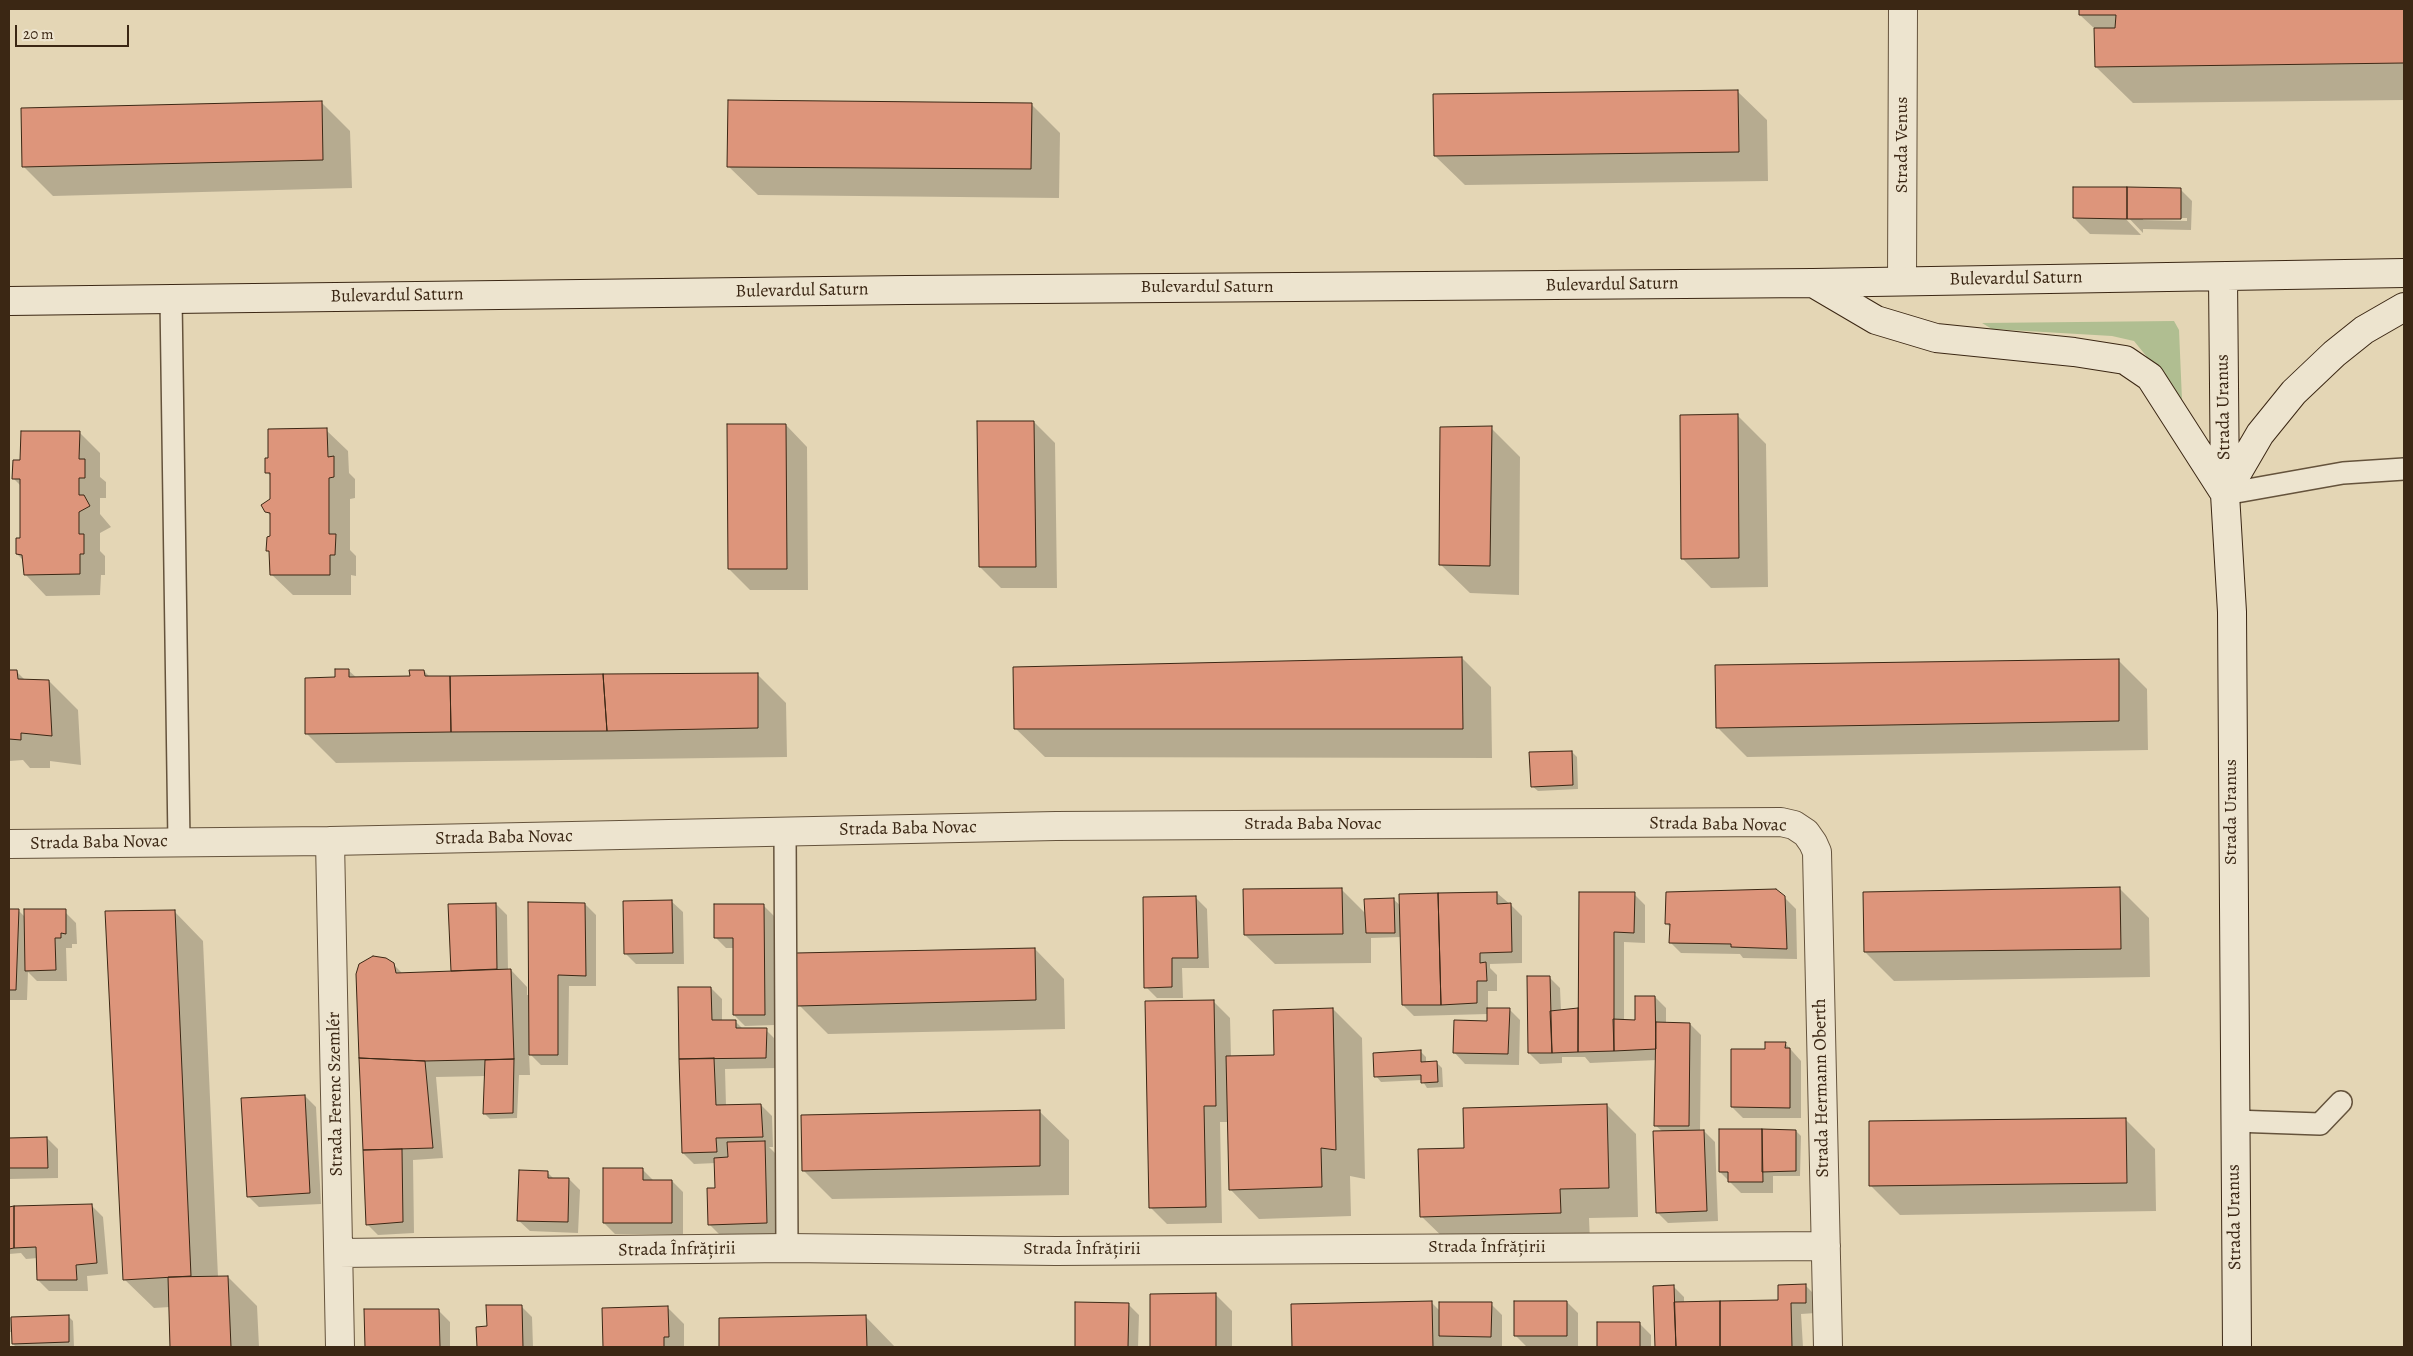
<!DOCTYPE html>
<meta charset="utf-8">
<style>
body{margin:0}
#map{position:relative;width:2413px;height:1356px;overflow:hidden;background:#e4d6b5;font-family:Alegreya,serif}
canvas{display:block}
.frame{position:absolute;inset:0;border:10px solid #3b2714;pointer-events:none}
.scale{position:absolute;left:15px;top:25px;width:114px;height:22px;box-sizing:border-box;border:2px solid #3b2714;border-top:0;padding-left:6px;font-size:15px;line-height:18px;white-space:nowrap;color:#3b2714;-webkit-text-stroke:4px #ede4cf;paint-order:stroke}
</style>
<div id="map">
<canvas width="2413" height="1356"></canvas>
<div class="frame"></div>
<div class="scale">20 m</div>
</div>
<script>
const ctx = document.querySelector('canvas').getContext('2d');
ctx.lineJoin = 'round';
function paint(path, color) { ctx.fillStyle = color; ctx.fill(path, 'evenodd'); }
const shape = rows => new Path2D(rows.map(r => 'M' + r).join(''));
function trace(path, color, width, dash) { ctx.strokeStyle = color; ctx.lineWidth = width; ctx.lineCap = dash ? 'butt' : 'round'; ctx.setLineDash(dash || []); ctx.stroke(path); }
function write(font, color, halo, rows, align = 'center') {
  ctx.font = font + ' Alegreya,serif'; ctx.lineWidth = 5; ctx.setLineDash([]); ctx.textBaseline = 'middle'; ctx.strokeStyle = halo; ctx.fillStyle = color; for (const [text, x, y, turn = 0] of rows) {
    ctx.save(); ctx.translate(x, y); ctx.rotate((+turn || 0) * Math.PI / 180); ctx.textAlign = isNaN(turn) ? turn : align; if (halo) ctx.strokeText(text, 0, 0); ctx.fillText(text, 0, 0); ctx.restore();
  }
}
paint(shape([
 [2174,321,2179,330,2182,400,2134,341,2112,336,1992,329,1982,323]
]), '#b0be91');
paint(shape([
 [2080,9,2404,9,2404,100,2133,103,2096,67,2096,30,2080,15],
 [1737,91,1767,120,1768,181,1465,185,1435,156],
 [321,102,350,131,352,188,53,196,23,166],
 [1031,104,1060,133,1059,198,758,195,728,166],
 [2181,190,2192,201,2191,230,2143,229,2143,233,2124,213,2122,215,2141,235,2090,234,2074,218],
 [2143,218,2187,218,2187,221,2143,220],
 [1737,415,1766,444,1768,587,1711,588,1682,558],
 [1034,422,1055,443,1057,588,1001,588,980,567],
 [786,425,807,447,808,590,750,590,729,569],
 [1491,428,1520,457,1519,595,1470,593,1440,564],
 [326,430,348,451,349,473,355,479,355,498,350,499,350,550,356,556,356,576,351,575,351,595,293,595,271,574,271,554,267,550,272,537,271,516,266,511,271,499,271,477,267,472],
 [79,432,100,453,100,477,106,482,106,498,100,498,100,514,111,527,100,533,100,551,105,556,105,575,101,575,100,595,46,596,25,574,24,561,17,554,22,540,22,487,14,479,21,461],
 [1462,658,1491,687,1492,758,1045,757,1015,728],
 [2118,660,2147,689,2148,750,1747,757,1718,728],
 [348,670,357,678,411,678,424,671,430,677,757,674,786,703,787,757,336,763,307,734,336,678],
 [9,671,16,671,25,680,49,681,78,710,81,765,50,761,50,768,30,768,23,760,9,761],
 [1572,752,1577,757,1578,789,1538,791,1532,786],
 [1341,889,1366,914,1393,899,1401,906,1497,893,1511,905,1522,916,1522,963,1490,964,1490,968,1497,975,1497,991,1488,991,1488,1009,1509,1009,1520,1020,1519,1065,1465,1064,1454,1052,1488,1022,1488,1014,1414,1016,1403,1005,1401,937,1371,938,1371,963,1275,964,1245,935],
 [2120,889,2149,918,2150,977,1894,981,1865,952],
 [1580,893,1634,894,1645,905,1645,943,1624,942,1624,1021,1636,1021,1655,997,1666,1008,1666,1024,1690,1024,1701,1035,1700,1131,1704,1131,1715,1142,1718,1221,1668,1223,1657,1212,1663,1132,1655,1125,1657,1060,1590,1063,1585,1057,1562,1057,1562,1063,1540,1064,1529,1053,1549,977,1560,988,1561,1011,1580,1010],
 [1784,897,1796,909,1797,959,1743,958,1740,954,1681,953,1670,942,1671,928,1666,923],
 [1196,898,1207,909,1209,968,1182,968,1183,998,1157,998,1146,987],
 [671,901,683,912,684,964,636,964,625,953],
 [496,904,507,915,508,970,511,970,527,987,527,995,530,995,585,904,596,915,596,986,569,986,568,1065,541,1065,529,1053,530,1075,519,1075,517,1118,490,1119,485,1114,486,1076,436,1077,443,1158,413,1160,414,1233,378,1235,367,1224,357,974,360,964,373,957,393,964,403,974,452,972,450,906],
 [763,905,774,916,775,1025,745,1026,734,1015,734,948,726,948,715,937],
 [9,910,18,910,25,917,65,912,76,923,77,944,72,944,72,948,66,948,67,981,37,981,28,972,27,1000,9,1000],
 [174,911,203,941,218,1277,228,1277,257,1306,259,1347,172,1347,170,1307,154,1308,124,1279],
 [1035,949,1064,979,1065,1029,828,1034,799,1005],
 [711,988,722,999,722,1021,735,1021,744,1030,766,1030,777,1041,777,1068,725,1069,726,1106,761,1105,772,1116,773,1147,769,1147,776,1154,778,1234,720,1235,709,1224,716,1189,716,1163,694,1164,683,1153],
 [1213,1001,1230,1018,1231,1057,1275,1056,1333,1009,1362,1038,1365,1179,1350,1176,1351,1216,1259,1219,1230,1189,1228,1122,1220,1122,1222,1223,1167,1224,1150,1207],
 [1785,1043,1801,1061,1801,1118,1743,1118,1732,1107,1766,1051],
 [1421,1052,1426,1057,1426,1063,1436,1062,1442,1068,1443,1087,1427,1088,1422,1080,1381,1082,1376,1076],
 [9,1075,10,1076,10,1115,9,1115],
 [305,1096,316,1107,321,1204,259,1207,248,1196],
 [1607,1105,1636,1134,1638,1217,1589,1218,1590,1242,1451,1245,1421,1216,1465,1149],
 [1039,1111,1069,1140,1069,1195,832,1199,803,1170],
 [2125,1119,2155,1149,2156,1211,1900,1215,1871,1186],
 [1796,1131,1801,1136,1800,1176,1773,1176,1773,1193,1741,1193,1720,1172],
 [47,1138,58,1149,58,1178,9,1179,9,1139],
 [642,1169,653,1180,672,1181,683,1192,683,1234,615,1234,604,1223],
 [547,1172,554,1179,569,1179,580,1190,578,1233,530,1231,518,1220],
 [92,1206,103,1217,108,1274,87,1276,88,1291,49,1291,38,1280,38,1258,26,1259,21,1253,9,1254,9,1208],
 [1805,1285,1816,1296,1816,1313,1801,1314,1803,1347,1656,1347,1654,1287,1673,1286,1684,1297,1684,1303,1779,1301],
 [9,1289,10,1318,68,1316,73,1321,74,1347,16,1347,13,1344,13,1332,9,1332],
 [1151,1295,1216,1295,1232,1311,1232,1347,1151,1347],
 [1431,1302,1440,1311,1491,1304,1502,1315,1502,1347,1294,1347,1293,1305],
 [1567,1302,1578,1313,1578,1347,1527,1347,1516,1336],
 [1076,1303,1128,1304,1139,1315,1138,1347,1076,1347],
 [521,1306,532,1317,533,1347,478,1347,478,1328,488,1328],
 [667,1307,684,1324,684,1347,604,1347,603,1309],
 [365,1311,439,1311,450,1322,450,1347,366,1347],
 [866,1317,895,1347,720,1347,720,1319],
 [1599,1324,1640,1324,1651,1335,1651,1347,1599,1347]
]), '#0003');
const building = shape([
 [2079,9,2404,9,2404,63,2095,67,2094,28,2115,28,2116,15,2079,15,2079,9],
 [1738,90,1739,152,1434,156,1433,94,1738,90],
 [728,100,1032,103,1031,169,727,167,728,100],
 [322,101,323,160,22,167,21,108,322,101],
 [2073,187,2127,187,2127,219,2073,218,2073,187],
 [2127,187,2181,188,2181,219,2127,219,2127,187],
 [1738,414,1739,558,1681,559,1680,415,1738,414],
 [977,421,1034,421,1036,567,979,567,977,421],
 [727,424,786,424,787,569,728,569,727,424],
 [1492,426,1490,566,1439,565,1440,427,1492,426],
 [327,428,328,457,334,456,334,477,329,478,329,534,336,534,335,555,330,555,330,575,270,575,269,551,266,551,267,537,270,536,270,513,265,512,261,505,270,499,270,473,265,473,265,458,268,458,268,429,327,428],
 [21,431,80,431,79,459,85,459,85,478,79,478,79,495,84,495,90,506,79,512,79,534,84,534,84,554,80,554,80,574,24,575,22,555,16,554,16,538,20,538,20,479,12,479,13,460,20,460,21,431],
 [1462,657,1463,729,1014,729,1013,667,1462,657],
 [2119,659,2119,721,1716,728,1715,665,2119,659],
 [335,669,349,669,349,677,410,676,409,670,424,670,425,676,450,676,451,732,305,734,305,678,335,677,335,669],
 [9,670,17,670,18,679,49,680,52,736,21,733,21,740,9,739,9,670],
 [758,673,758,728,607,731,603,674,758,673],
 [603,674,607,731,451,732,450,676,603,674],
 [1572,751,1573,785,1531,787,1529,752,1572,751],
 [2120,887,2121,949,1864,952,1863,892,2120,887],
 [1342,888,1343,934,1244,935,1243,889,1342,888],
 [1776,889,1785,896,1787,949,1731,947,1731,944,1669,943,1670,924,1665,924,1666,892,1776,889],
 [1497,892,1497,904,1511,903,1512,952,1480,953,1480,963,1486,962,1487,981,1477,981,1477,1003,1441,1005,1438,893,1497,892],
 [1579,892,1635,892,1634,933,1614,932,1614,1051,1578,1052,1579,892],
 [1438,893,1441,1005,1402,1005,1399,894,1438,893],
 [1196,896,1198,958,1172,958,1172,987,1144,988,1143,897,1196,896],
 [1394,898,1395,933,1366,933,1364,899,1394,898],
 [672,900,673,953,624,954,623,901,672,900],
 [528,902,585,903,586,976,558,975,558,1055,529,1055,528,902],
 [496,903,497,969,451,971,448,904,496,903],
 [714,904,764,904,765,1015,733,1015,733,938,714,938,714,904],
 [9,909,19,909,16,990,9,990,9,909],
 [24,909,66,909,66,934,61,933,61,938,55,938,56,970,25,971,24,909],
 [175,910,191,1276,123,1280,105,911,175,910],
 [1035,948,1036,1000,797,1006,796,953,1035,948],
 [373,956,386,958,394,963,396,973,511,969,514,1059,425,1061,359,1058,356,974,359,964,373,956],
 [1527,976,1550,976,1552,1053,1528,1053,1527,976],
 [678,987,711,987,712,1020,736,1020,736,1028,767,1028,766,1058,679,1059,678,987],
 [1635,996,1655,996,1656,1049,1614,1051,1613,1019,1635,1020,1635,996],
 [1214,1000,1216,1106,1204,1106,1206,1207,1149,1208,1145,1001,1214,1000],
 [1333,1008,1336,1150,1321,1148,1322,1187,1229,1190,1226,1056,1274,1055,1273,1010,1333,1008],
 [1487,1008,1510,1008,1508,1054,1453,1053,1454,1020,1487,1021,1487,1008],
 [1578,1008,1578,1052,1552,1053,1550,1011,1578,1008],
 [1656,1022,1690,1023,1689,1126,1654,1126,1656,1022],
 [1765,1042,1786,1042,1785,1048,1790,1048,1790,1108,1731,1107,1731,1049,1765,1049,1765,1042],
 [1421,1050,1421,1062,1437,1061,1438,1082,1421,1083,1421,1075,1374,1077,1373,1053,1421,1050],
 [359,1058,425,1061,433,1148,363,1150,359,1058],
 [714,1058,716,1105,761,1104,763,1137,716,1138,717,1152,682,1153,679,1059,714,1058],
 [514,1059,513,1113,483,1114,485,1060,514,1059],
 [305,1095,310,1193,247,1197,241,1098,305,1095],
 [1607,1104,1609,1188,1560,1189,1561,1213,1420,1217,1418,1149,1464,1148,1463,1108,1607,1104],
 [1040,1110,1040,1166,802,1171,801,1115,1040,1110],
 [2126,1118,2127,1183,1869,1186,1869,1121,2126,1118],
 [1719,1129,1762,1129,1763,1182,1728,1182,1728,1172,1719,1172,1719,1129],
 [1762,1129,1796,1130,1796,1171,1762,1172,1762,1129],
 [1704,1130,1707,1211,1656,1213,1653,1131,1704,1130],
 [47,1137,48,1168,9,1168,9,1138,47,1137],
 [765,1141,767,1223,708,1225,707,1188,715,1188,714,1158,728,1157,727,1142,765,1141],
 [402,1149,403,1222,366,1225,363,1150,402,1149],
 [603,1168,643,1168,643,1180,672,1180,672,1223,603,1223,603,1168],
 [519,1170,548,1171,548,1178,569,1178,568,1222,517,1221,519,1170],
 [92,1204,97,1263,76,1265,77,1280,37,1280,36,1247,14,1248,14,1206,92,1204],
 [14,1206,14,1248,9,1249,9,1207,14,1206],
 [228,1276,231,1347,170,1347,168,1277,228,1276],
 [1806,1284,1806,1303,1791,1303,1792,1347,1720,1347,1720,1301,1778,1300,1778,1285,1806,1284],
 [1674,1285,1676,1347,1655,1347,1653,1286,1674,1285],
 [1216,1293,1216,1347,1150,1347,1150,1294,1216,1293],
 [1432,1301,1433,1347,1292,1347,1291,1304,1432,1301],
 [1514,1301,1567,1301,1567,1336,1514,1336,1514,1301],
 [1720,1301,1720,1347,1676,1347,1674,1302,1720,1301],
 [1075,1302,1129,1303,1128,1347,1075,1347,1075,1302],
 [1439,1302,1492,1302,1491,1337,1439,1336,1439,1302],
 [486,1305,522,1305,523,1347,477,1347,476,1327,487,1326,486,1305],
 [668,1306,669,1337,664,1337,664,1347,603,1347,602,1308,668,1306],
 [364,1309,439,1309,440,1347,365,1347,364,1309],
 [69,1315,69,1342,12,1344,11,1317,69,1315],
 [866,1315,867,1347,719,1347,719,1318,866,1315],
 [1597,1322,1640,1322,1640,1347,1597,1347,1597,1322]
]);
paint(building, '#dd957b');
trace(building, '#3b2714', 1);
const lane = shape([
 [171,299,179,842],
 [2225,494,2343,473,2404,469],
 [785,832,787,1248],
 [2234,1121,2320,1124,2341,1102]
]);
const street = shape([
 [1902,281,1903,9],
 [330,841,340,1347],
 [9,844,330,841,1056,826,1781,822,1794,825,1806,833,1813,843,1817,852,1828,1347],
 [339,1253,787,1248,1056,1251,1826,1246]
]);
const secondary = shape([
 [2223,277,2225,494,2232,612,2237,1347],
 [1813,283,1876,320,1936,338,2074,352,2125,360,2150,377,2225,494],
 [9,301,907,290,1813,283,2404,273],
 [2225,494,2260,434,2294,392,2334,354,2364,330,2404,307]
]);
trace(lane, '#65533c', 24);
trace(street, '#65533c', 30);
trace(secondary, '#3b2714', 30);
trace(lane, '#ede4cf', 21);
trace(street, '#ede4cf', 28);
trace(secondary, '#ede4cf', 28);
write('18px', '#3b2714', '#ede4cf', [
 ["Strada Venus",1903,145,-90],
 ["Bulevardul Saturn",2016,279,-1],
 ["Bulevardul Saturn",1612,285,-1],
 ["Bulevardul Saturn",1207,288],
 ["Bulevardul Saturn",802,291,-1],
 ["Bulevardul Saturn",397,296,-1],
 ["Strada Uranus",2224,407,-91],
 ["Strada Uranus",2232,812,-90],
 ["Strada Baba Novac",1313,825],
 ["Strada Baba Novac",1718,825,1],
 ["Strada Baba Novac",908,829,-1],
 ["Strada Baba Novac",504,838,-1],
 ["Strada Baba Novac",99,843,-1],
 ["Strada Hermann Oberth",1822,1088,-91],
 ["Strada Ferenc Szemlér",336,1094,-91],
 ["Strada Uranus",2235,1217,-91],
 ["Strada Înfrățirii",1487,1248],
 ["Strada Înfrățirii",677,1250,-1],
 ["Strada Înfrățirii",1082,1250]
]);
</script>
